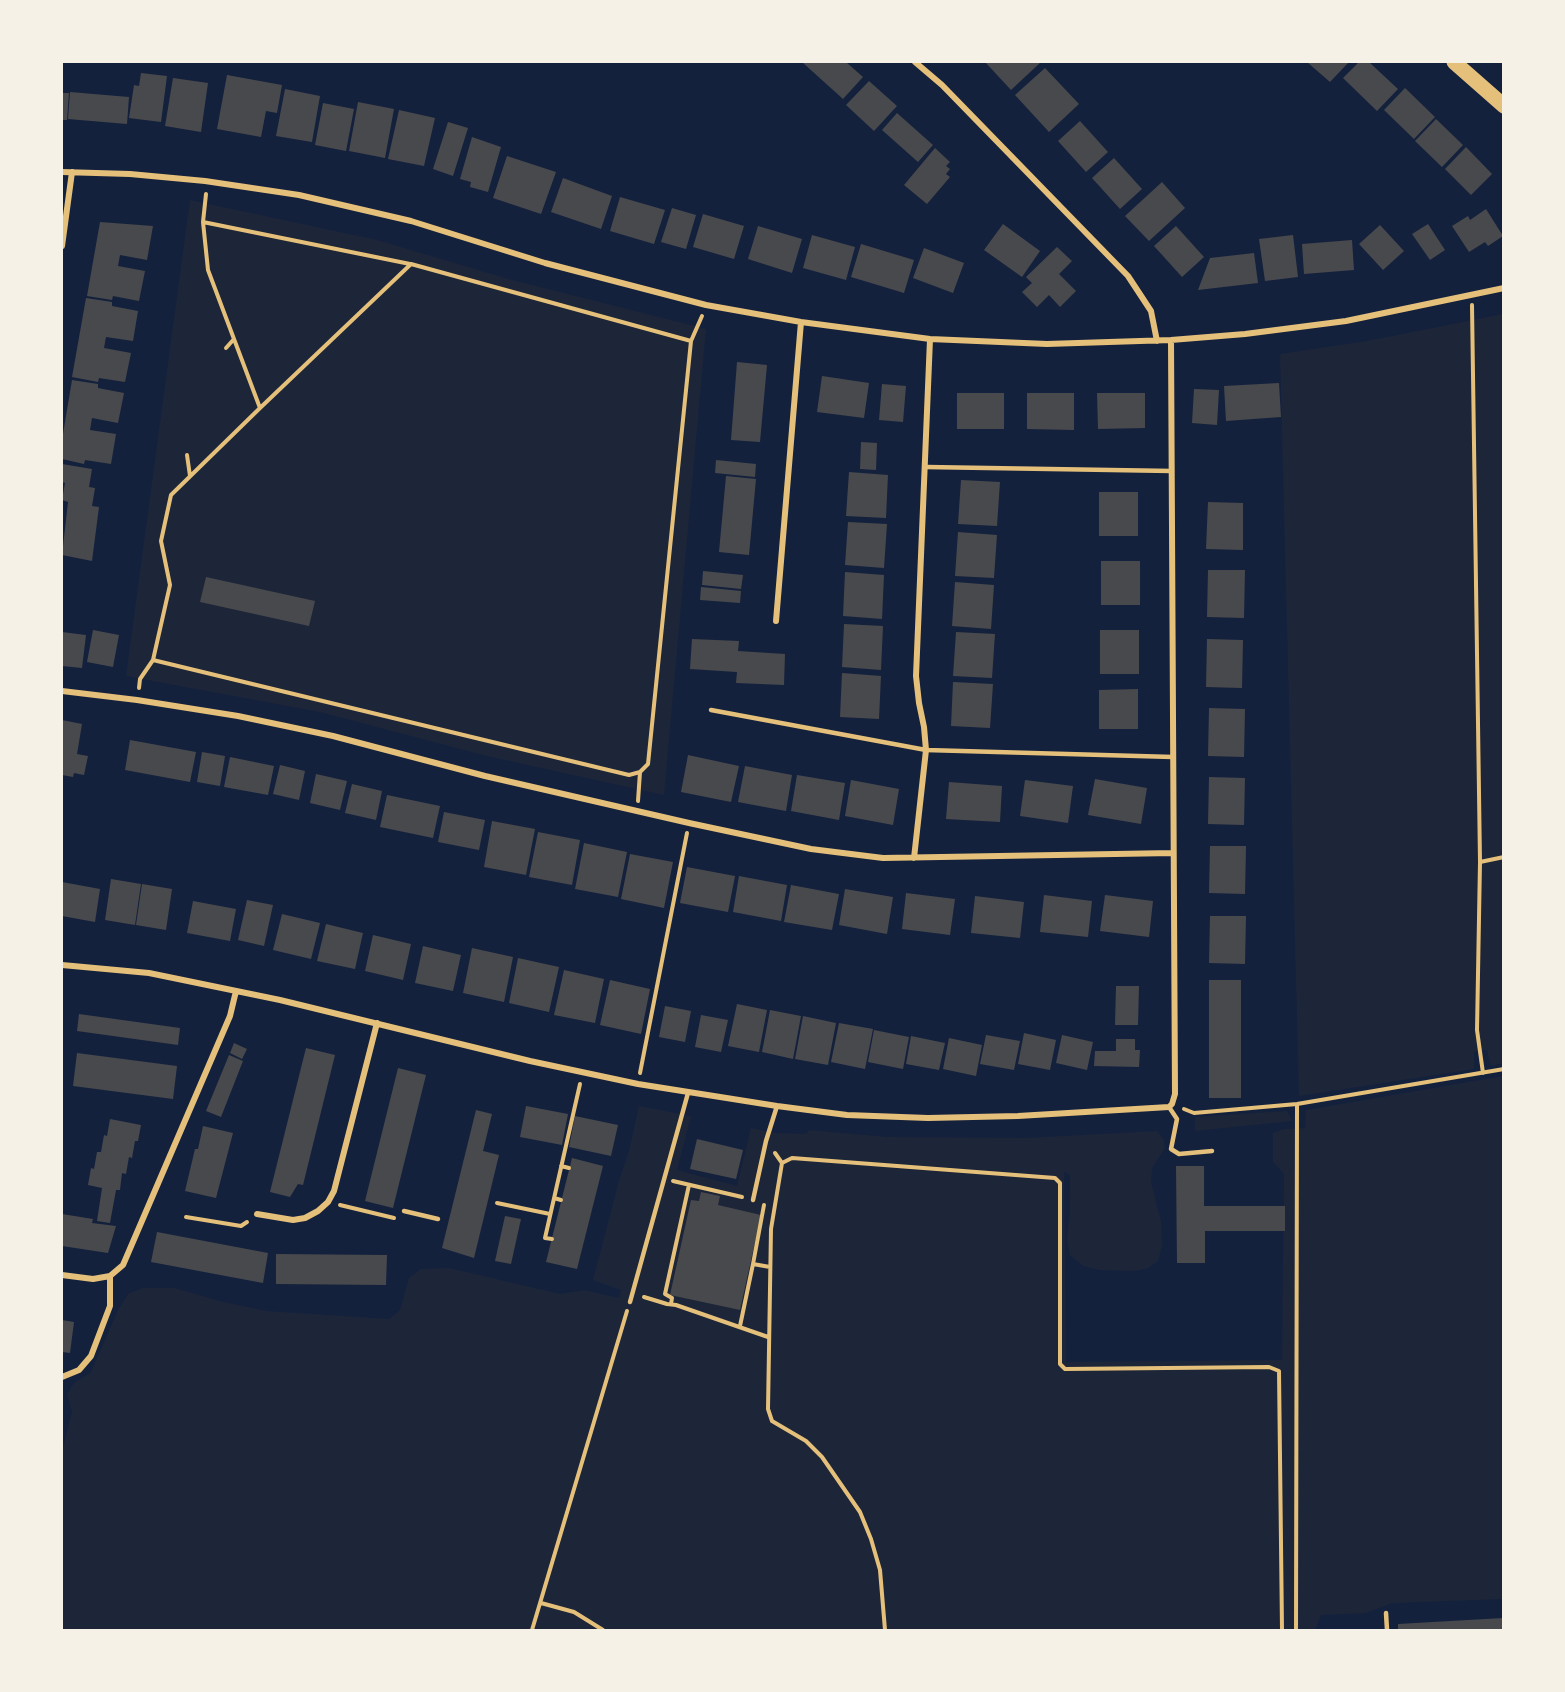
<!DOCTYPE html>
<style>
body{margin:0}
#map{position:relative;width:1565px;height:1692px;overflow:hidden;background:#14213d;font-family:"Open Sans",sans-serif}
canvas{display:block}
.frame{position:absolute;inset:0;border:63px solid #f6f1e7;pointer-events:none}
</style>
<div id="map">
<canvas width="1565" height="1692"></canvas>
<div class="frame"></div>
</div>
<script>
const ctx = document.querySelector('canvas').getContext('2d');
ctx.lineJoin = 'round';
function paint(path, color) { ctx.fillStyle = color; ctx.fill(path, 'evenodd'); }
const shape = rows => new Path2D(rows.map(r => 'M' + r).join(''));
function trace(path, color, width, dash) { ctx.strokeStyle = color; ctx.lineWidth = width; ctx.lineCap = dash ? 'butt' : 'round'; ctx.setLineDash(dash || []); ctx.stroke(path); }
paint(shape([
 [190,200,377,240,512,280,706,329,664,795,487,756,320,712,126,676],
 [1503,314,1503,1063,1491,1066,1487,1050,1474,1052,1474,1069,1299,1096,1280,354,1367,341],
 [1503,1076,1503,1599,1392,1603,1366,1613,1321,1615,1315,1630,62,1630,62,1452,72,1412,67,1394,74,1383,91,1372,118,1310,128,1294,142,1288,175,1288,219,1301,266,1311,389,1319,400,1310,409,1278,421,1269,449,1268,560,1294,585,1290,619,1298,621,1290,593,1280,619,1181,629,1151,639,1106,691,1116,677,1170,737,1186,751,1128,775,1133,806,1134,809,1130,888,1137,1026,1138,1157,1131,1164,1140,1165,1148,1152,1168,1151,1182,1161,1221,1162,1246,1158,1261,1148,1268,1135,1271,1100,1270,1083,1266,1070,1255,1067,1240,1070,1210,1070,1175,1064,1172,1066,1362,1282,1360,1284,1174,1273,1162,1273,1133,1284,1129,1305,1128,1306,1110],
 [1287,1111,1292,1121,1195,1131,1195,1117]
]), '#1d2539');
paint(shape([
 [802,62,846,62,863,77,843,99],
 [985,62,1041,62,1011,90],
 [1307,62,1349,62,1330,82],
 [1359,62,1369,62,1398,89,1377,111,1343,78],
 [1045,68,1079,104,1049,132,1015,95],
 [141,73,167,76,161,122,129,118,134,85,139,86],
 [227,75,282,85,277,113,266,111,261,137,217,129],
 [173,78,208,83,201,132,165,126],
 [869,81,897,106,874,131,846,105],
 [1405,88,1435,117,1414,139,1384,110],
 [285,89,320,96,312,142,276,136],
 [70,92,129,97,127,124,68,119],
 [62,93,69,93,67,120,62,120],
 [358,102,394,109,385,158,349,151],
 [323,103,354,109,346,151,315,145],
 [399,110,435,118,424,166,388,159],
 [897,113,933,145,918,162,882,130],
 [1436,119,1463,145,1442,167,1415,141],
 [1080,121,1108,152,1086,172,1058,141],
 [448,122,468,128,453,176,433,169],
 [472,137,501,147,488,192,470,187,471,182,460,179],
 [1466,147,1492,174,1471,195,1445,169],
 [935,148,950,162,946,166,950,169,946,174,950,177,927,204,904,185],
 [507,156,556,172,541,214,493,198],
 [1114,158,1142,189,1120,209,1092,178],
 [563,178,612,196,601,229,551,212],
 [1162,182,1185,208,1149,241,1125,216],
 [620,197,665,210,654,244,610,231],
 [672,208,696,215,686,249,661,242],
 [1486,209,1503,236,1488,246,1485,242,1469,252,1452,226,1468,216,1470,220],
 [703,214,744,226,734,259,693,247],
 [100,222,153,226,147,260,120,255,118,266,145,271,139,301,113,296,112,300,87,296],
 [1003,224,1040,251,1022,277,984,250],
 [1428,224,1445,250,1430,260,1412,234],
 [1380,225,1404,251,1383,270,1359,244],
 [758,226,802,239,792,273,748,259],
 [1176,226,1204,257,1182,277,1154,246],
 [812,235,855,247,846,280,803,268],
 [1293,235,1298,277,1265,281,1259,239],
 [1352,240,1354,270,1304,274,1302,244],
 [861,244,914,260,904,293,851,277],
 [1057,247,1072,261,1059,274,1076,291,1060,307,1049,295,1037,307,1022,292,1032,283,1026,277],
 [924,248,964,263,953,293,913,278],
 [1254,253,1258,283,1198,290,1210,258],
 [86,298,112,302,112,306,138,311,133,341,106,337,104,348,131,353,125,382,99,378,98,382,72,377],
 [737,362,767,365,760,442,731,440],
 [822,376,869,383,864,418,817,412],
 [72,380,98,384,98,388,124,393,118,423,92,418,90,430,116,434,111,464,85,460,84,464,62,459,62,440],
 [1279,383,1281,417,1226,421,1224,386],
 [882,384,906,386,903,422,879,420],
 [1194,389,1219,390,1217,425,1192,423],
 [957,393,1004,393,1004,429,957,429],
 [1027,393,1074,393,1074,430,1027,429],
 [1097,393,1145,393,1145,428,1098,429],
 [861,442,877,443,876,470,860,469],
 [716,460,756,464,755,477,715,473],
 [62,464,92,469,89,487,95,488,92,506,99,507,92,561,62,555,68,502,62,500,65,483,62,482],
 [849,472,888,475,886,518,846,516],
 [726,476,756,479,749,555,719,552],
 [961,480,1000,482,997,526,958,524],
 [1099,492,1138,492,1138,536,1099,536],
 [1208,502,1243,503,1243,550,1206,549],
 [848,522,887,524,884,568,845,565],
 [958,532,997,535,994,578,955,576],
 [1101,561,1140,561,1140,605,1101,605],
 [1208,570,1245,570,1244,618,1207,617],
 [703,571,743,575,741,589,702,585],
 [845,572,884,575,882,619,843,616],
 [206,577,315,601,309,626,200,602],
 [955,582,994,585,991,629,952,626],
 [701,587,741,591,740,603,700,600],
 [844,624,883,626,881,670,842,667],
 [93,630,119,635,113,667,87,662],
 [1100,630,1139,630,1139,674,1100,674],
 [62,632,86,635,82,668,62,666],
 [956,632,995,634,992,678,953,676],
 [692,639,739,641,738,651,785,654,784,685,736,683,737,672,690,669],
 [1207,639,1243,640,1242,688,1206,687],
 [842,673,881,676,879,719,840,717],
 [953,682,993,684,990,728,951,726],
 [1138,689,1138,729,1099,729,1099,690],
 [1209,708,1245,709,1244,757,1208,756],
 [62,720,82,724,77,754,88,756,84,775,74,773,73,777,62,775],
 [130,740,196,752,190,782,125,770],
 [202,752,225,756,220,786,197,782],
 [688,755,739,766,731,802,681,792],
 [230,757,274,766,268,795,224,787],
 [280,765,305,771,299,800,273,794],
 [745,766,792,775,786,811,738,802],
 [316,774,347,781,340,810,310,803],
 [797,775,845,783,839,820,791,811],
 [1209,777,1245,778,1244,825,1208,824],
 [1095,779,1147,788,1141,824,1088,815],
 [851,780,899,789,893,825,845,816],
 [1025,780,1073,786,1068,823,1020,816],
 [949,782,1002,786,1000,822,946,819],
 [352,784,382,791,376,820,345,813],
 [387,795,440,806,433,838,380,827],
 [444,812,485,820,479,850,438,842],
 [492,821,535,829,526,875,484,867],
 [538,832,580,840,572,885,529,877],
 [584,843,627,852,618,897,575,889],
 [1210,846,1246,846,1245,894,1209,893],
 [630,854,673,862,664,908,621,899],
 [687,867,735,876,728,912,680,903],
 [739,876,787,885,781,921,733,912],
 [111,879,141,884,135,925,105,920],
 [62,882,100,889,95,922,62,916],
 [142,884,172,889,166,930,136,925],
 [791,885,839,894,832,930,784,922],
 [845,889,893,897,887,934,839,925],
 [906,893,955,899,950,935,902,929],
 [1044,895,1092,901,1088,937,1040,932],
 [1105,895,1153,901,1149,937,1100,931],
 [975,896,1024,902,1020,938,971,933],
 [247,900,273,905,264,946,238,940],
 [193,901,236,909,230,941,187,933],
 [282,914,320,923,311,959,273,950],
 [1210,916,1246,916,1245,964,1209,963],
 [326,924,363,933,355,969,317,961],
 [373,935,411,944,403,980,365,971],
 [423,946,461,955,453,991,415,983],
 [472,948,513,957,504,1002,463,993],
 [518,958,559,967,549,1012,509,1003],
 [564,970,604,979,595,1023,554,1015],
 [610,980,650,989,641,1034,600,1025],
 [1209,980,1241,980,1241,1098,1209,1098],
 [1116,986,1139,986,1138,1025,1115,1025],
 [737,1004,767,1010,759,1052,728,1046],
 [665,1006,691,1011,685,1042,659,1037],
 [770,1010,801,1016,793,1059,762,1052],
 [79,1014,180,1028,178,1045,77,1031],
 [701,1015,728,1020,721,1052,695,1047],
 [803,1016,836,1023,828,1065,795,1059],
 [839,1023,873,1029,865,1069,831,1062],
 [874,1030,909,1037,903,1069,868,1062],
 [1024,1033,1056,1040,1050,1070,1018,1064],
 [986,1035,1020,1041,1014,1070,980,1064],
 [1062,1035,1093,1042,1087,1070,1056,1063],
 [911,1036,945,1043,939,1070,906,1064],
 [949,1038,982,1045,976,1076,943,1069],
 [1116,1039,1135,1039,1135,1050,1140,1050,1139,1067,1094,1066,1095,1051,1116,1051],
 [234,1043,247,1049,242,1059,230,1053],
 [306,1048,335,1055,303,1185,298,1184,290,1197,270,1192],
 [77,1053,177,1066,173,1099,73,1086],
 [229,1055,243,1061,221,1117,206,1111],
 [398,1068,426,1075,393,1208,365,1201],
 [526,1106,568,1114,562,1145,520,1137],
 [476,1110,492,1114,483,1151,499,1155,474,1258,442,1248],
 [575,1116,618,1125,611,1156,569,1147],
 [110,1119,141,1125,138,1141,135,1141,132,1158,129,1157,126,1174,122,1173,120,1190,116,1190,110,1223,97,1221,102,1188,88,1185,91,1168,94,1169,97,1152,101,1152,104,1135,107,1136],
 [203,1126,233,1133,216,1198,185,1191,195,1149,198,1149],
 [697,1139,743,1150,736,1179,690,1169],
 [572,1158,603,1166,577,1269,546,1262],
 [1176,1166,1204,1166,1204,1206,1285,1206,1285,1231,1205,1231,1205,1263,1177,1263],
 [701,1192,720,1196,718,1205,761,1215,740,1310,670,1295,691,1200,699,1201],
 [62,1214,93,1219,92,1223,116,1226,108,1253,62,1246],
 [505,1216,521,1219,511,1264,495,1261],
 [157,1232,268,1253,263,1283,151,1262],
 [276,1254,387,1255,386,1285,276,1284],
 [62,1320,74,1322,70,1353,62,1352],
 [1503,1618,1503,1630,1398,1630,1398,1624]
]), '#48494c');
trace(shape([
 [206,194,203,222,208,270,260,408,411,264,691,341,648,764,640,772,629,775,153,660,170,585,161,541,171,495,260,408],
 [203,222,410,264],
 [1472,305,1480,862,1477,1030,1483,1073],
 [691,341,702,316],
 [226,348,234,339],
 [187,455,190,476],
 [139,688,140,679,153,660],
 [638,801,640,772],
 [1480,862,1504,857],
 [640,1073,687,833],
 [1184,1109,1194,1113,1297,1104,1504,1069],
 [775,1153,782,1163,792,1158,1055,1178,1060,1183,1060,1364,1065,1369,1269,1367,1279,1371,1282,1630],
 [782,1163,771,1229,768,1409,772,1421,806,1441,822,1457,860,1512,871,1539,880,1570,885,1630],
 [561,1166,569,1168],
 [673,1181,742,1197],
 [554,1198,561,1200],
 [497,1203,550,1214],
 [340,1205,394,1218],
 [764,1205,753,1264,770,1267],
 [186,1217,241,1226,247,1222],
 [552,1239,545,1238,580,1084],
 [644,1297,667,1304,676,1305,768,1337],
 [671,1304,672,1298,665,1294,689,1185],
 [740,1326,753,1264],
 [541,1603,574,1612,603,1630],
 [532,1630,627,1311],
 [1296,1630,1297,1104]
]), '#e5c07b', 4);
trace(shape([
 [926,467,1172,471],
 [711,710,926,750,1173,757],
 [1169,1107,1177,1119,1171,1149,1179,1154,1212,1151],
 [753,1200,766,1141,777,1106],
 [404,1211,438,1219],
 [630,1302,688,1093],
 [1386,1613,1387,1630]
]), '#e5c07b', 4.5);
trace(shape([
 [915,62,942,85,1128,276,1151,311,1157,341],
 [62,172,130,174,205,181,299,195,411,221,545,263,706,305,801,322,930,339,1047,344,1171,340,1245,334,1346,321,1504,288],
 [62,246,72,172],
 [776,621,801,322],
 [62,691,137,700,238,716,333,736,485,776,689,823,811,849,883,858,1173,853],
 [914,858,926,750,924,727,919,703,916,676,930,339],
 [62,965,149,973,280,1000,530,1061,638,1084,777,1106,847,1115,928,1118,1018,1116,1169,1107,1172,1104,1175,1094,1171,340],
 [257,1214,293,1220,305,1218,318,1211,328,1202,334,1191,377,1023],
 [62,1275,93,1279,110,1276,123,1265,230,1016,236,991],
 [62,1377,79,1370,91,1356,110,1306,110,1276]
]), '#e5c07b', 6);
trace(shape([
 [1454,62,1504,106]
]), '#e5c07b', 15);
</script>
